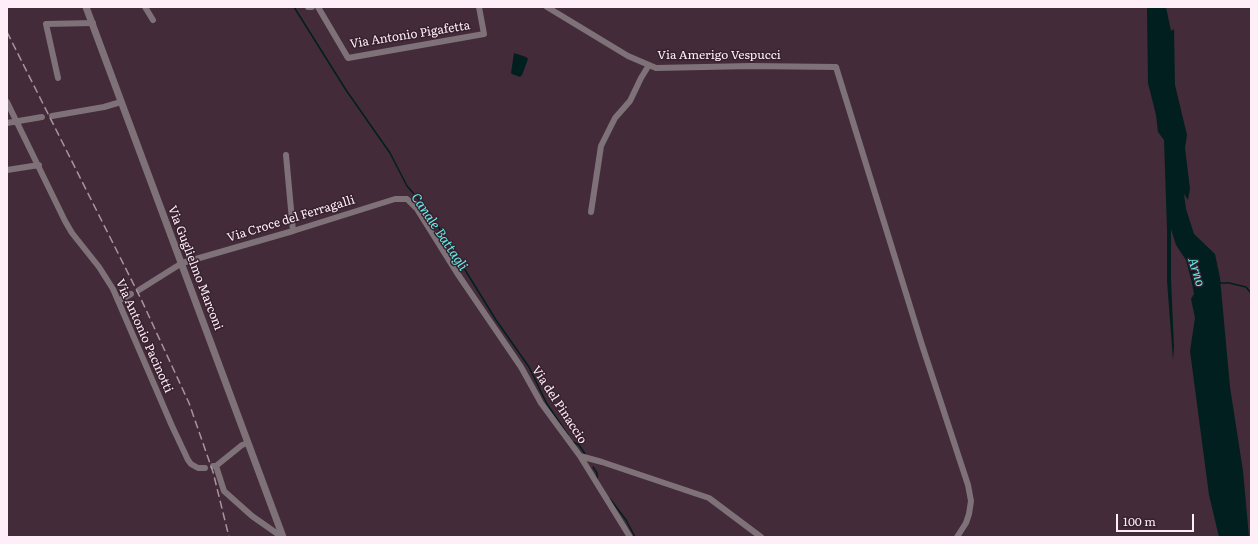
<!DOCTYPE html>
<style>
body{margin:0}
#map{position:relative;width:1258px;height:544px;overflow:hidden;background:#432b39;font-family:Literata,serif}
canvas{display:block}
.frame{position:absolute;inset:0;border:8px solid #feeef7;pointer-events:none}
.scale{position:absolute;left:1116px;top:514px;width:78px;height:18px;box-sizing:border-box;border:2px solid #feeef7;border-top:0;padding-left:5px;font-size:12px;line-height:14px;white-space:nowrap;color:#feeef7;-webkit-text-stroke:3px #38212f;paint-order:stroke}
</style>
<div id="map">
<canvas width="1258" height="544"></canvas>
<div class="frame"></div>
<div class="scale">100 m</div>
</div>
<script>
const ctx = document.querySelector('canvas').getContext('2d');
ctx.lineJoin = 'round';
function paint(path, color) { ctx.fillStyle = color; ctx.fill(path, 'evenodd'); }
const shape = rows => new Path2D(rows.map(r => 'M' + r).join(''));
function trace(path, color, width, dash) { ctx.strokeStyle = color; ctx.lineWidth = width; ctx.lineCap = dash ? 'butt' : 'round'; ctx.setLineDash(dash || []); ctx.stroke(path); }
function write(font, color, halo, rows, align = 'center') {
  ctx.font = font + ' Literata,serif'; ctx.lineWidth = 3; ctx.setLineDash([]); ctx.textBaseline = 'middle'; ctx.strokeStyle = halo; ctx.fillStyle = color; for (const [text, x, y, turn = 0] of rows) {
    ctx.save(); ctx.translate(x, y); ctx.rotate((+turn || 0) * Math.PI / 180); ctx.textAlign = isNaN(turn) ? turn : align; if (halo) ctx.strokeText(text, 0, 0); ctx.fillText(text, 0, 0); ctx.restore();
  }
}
paint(shape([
 [1147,7,1166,7,1171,31,1174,29,1175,85,1187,135,1185,148,1190,189,1188,200,1184,194,1186,209,1194,234,1215,254,1220,278,1230,387,1243,471,1249,537,1219,537,1209,495,1190,351,1195,318,1191,299,1194,294,1192,283,1186,260,1176,245,1171,229,1171,279,1174,347,1173,360,1167,281,1167,229,1164,140,1158,132,1156,115,1148,83],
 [514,53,526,57,528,59,522,75,520,77,512,74,511,73]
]), '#011f1e');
trace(shape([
 [294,7,346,90,390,153,407,186,428,210,496,320,529,367,547,404,568,435],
 [1218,283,1229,283,1246,287,1251,293],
 [573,442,579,445,585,454],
 [593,467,597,473,597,479],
 [610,499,626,520,635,537]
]), '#011f1e', 1.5);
trace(shape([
 [145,7,153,20],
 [308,7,312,7],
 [318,7,348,58,484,34,479,7],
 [547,7,628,56,656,68,751,66,836,67,922,345,968,485,971,501,969,514,966,523,957,537],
 [58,78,46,24,93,23],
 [7,102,65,221,72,233,99,267,113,289,172,426,188,460,191,464,198,468,205,468],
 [52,116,104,107,121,102],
 [7,123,42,117],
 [286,155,293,231],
 [7,170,39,165],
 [591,212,601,146,615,118,630,101,641,78,649,65],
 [139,290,182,263,293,231,395,199,407,199,417,209,457,273,521,367,541,403,580,456,602,462,709,498,761,537],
 [118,301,131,294],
 [580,456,630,537],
 [213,466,216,466,224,491,252,516,282,537],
 [216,466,242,445,248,443]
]), '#7e7178', 6);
trace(shape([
 [86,7,283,537]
]), '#7e7178', 7);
trace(shape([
 [7,32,141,299,189,403,213,472,229,537]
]), '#a8949f', 1.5, [8, 4]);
write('12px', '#feeef7', '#38212f', [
 ["Via Antonio Pigafetta",410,35,-9],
 ["Via Amerigo Vespucci",719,55],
 ["Via Croce del Ferragalli",291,219,-17],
 ["Via Guglielmo Marconi",195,268,69],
 ["Via Antonio Pacinotti",144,336,66],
 ["Via del Pinaccio",559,405,57]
]);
write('italic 13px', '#62eee8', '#38212f', [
 ["Canale Battagli",439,232,56],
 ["Arno",1196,272,73]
]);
</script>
